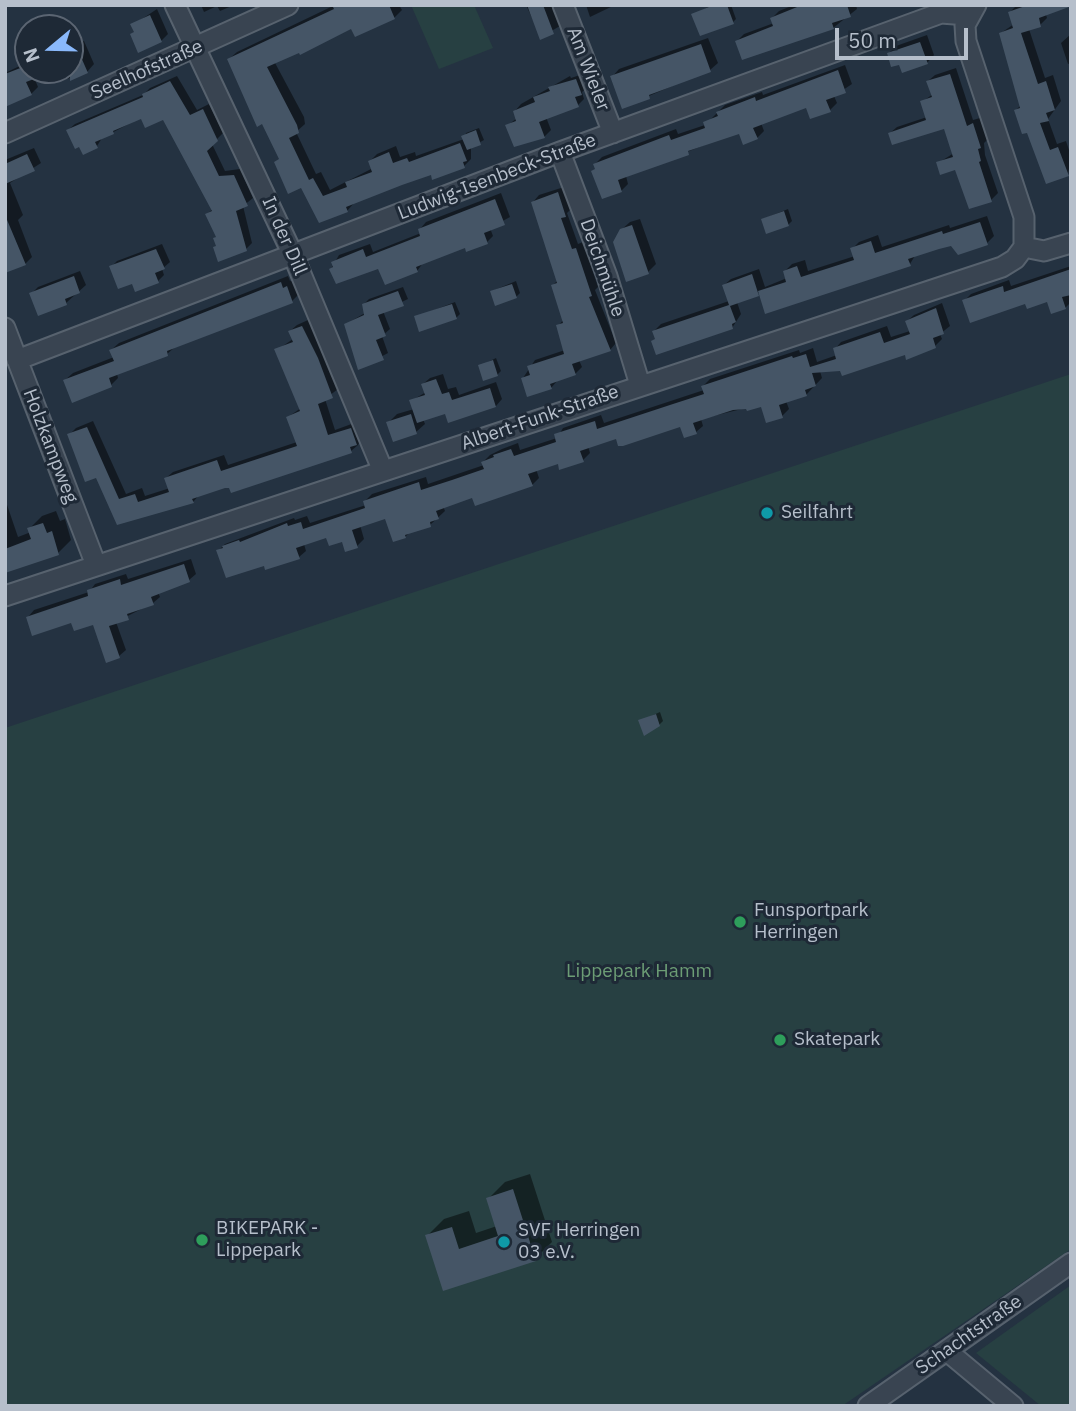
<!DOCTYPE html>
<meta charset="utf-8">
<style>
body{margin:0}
#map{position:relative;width:1076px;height:1411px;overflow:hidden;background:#243241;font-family:"IBM Plex Sans",sans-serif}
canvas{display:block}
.frame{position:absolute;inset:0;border:7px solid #b6bfcb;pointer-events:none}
.north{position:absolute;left:14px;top:14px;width:70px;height:70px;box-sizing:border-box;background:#1e2936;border:2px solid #5b6572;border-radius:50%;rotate:251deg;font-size:19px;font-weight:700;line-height:28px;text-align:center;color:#b6bfcb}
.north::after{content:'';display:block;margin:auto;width:24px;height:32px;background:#8ab9fc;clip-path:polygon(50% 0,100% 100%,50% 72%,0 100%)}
.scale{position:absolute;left:835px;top:28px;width:133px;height:32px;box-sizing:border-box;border:4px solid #b6bfcb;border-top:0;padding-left:9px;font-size:21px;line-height:24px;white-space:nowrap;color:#b6bfcb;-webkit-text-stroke:5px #1e2936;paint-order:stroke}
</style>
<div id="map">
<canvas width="1076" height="1411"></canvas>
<div class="frame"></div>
<div class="north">N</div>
<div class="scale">50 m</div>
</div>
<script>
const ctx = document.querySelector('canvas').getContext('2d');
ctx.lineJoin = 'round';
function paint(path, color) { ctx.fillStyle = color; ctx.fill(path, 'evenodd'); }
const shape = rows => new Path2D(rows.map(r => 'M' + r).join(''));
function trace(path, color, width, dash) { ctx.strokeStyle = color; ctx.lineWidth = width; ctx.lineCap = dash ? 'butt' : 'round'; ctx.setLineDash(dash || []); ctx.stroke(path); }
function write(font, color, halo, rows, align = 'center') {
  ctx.font = font + ' "IBM Plex Sans",sans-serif'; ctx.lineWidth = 6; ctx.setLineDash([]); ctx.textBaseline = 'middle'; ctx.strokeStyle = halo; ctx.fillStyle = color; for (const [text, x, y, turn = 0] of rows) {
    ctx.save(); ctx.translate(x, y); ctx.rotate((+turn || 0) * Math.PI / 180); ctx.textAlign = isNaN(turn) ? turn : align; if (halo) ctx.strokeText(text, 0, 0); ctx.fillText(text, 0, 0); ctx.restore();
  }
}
paint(shape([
 [411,5,474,5,493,48,439,69],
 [1071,374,1071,1249,842,1406,5,1406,5,728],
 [1071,1285,1071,1406,1041,1406,976,1353]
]), '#274042');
paint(shape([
 [201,5,234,5,220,11,217,6,204,12],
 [335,5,399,5,402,10,394,18,356,35,352,26,274,61,304,117,305,124,296,132,316,174,321,172,330,190,373,168,370,161,377,154,396,146,400,157,415,152,416,156,464,139,466,133,479,128,484,140,471,147,471,159,464,166,432,172,354,203,347,211,301,186,281,158,229,59,237,52],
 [526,5,552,5,560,26,541,37],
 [586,5,615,5,590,17],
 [712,5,731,5,736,19,733,22,693,15],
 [794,5,856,5,857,9,833,28,737,41,744,34,774,23,772,18,779,11],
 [1017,5,1047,5,1048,8,1045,11,1047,18,1040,25,1029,29,1045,78,1053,75,1061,101,1048,119,1057,144,1066,141,1071,156,1068,175,1028,131,1016,110,1021,105,1001,33,1014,24,1010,12],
 [157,9,168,34,161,41,135,31,133,25],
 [1071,34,1071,63,1068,64,1061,43],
 [927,35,934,55,927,63,900,62,889,53,896,46],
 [708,38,718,63,710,70,623,107,612,77,619,69],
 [84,41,94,64,87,72,58,82,52,70,70,70,70,49],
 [28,62,28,70,43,70,34,77,38,87,31,94,5,106,5,73],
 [845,65,852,84,834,96,837,103,830,110,808,106,761,123,764,131,757,138,740,131,626,176,628,184,621,191,597,168,595,164,602,157,676,129,678,134,705,125,725,105,762,92,763,95],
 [956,68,973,120,980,118,987,140,984,143,985,155,998,193,991,200,957,168,938,163,954,153,946,126,890,133,897,127,927,117,922,102,933,94,928,81,935,75],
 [583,74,588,87,582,92,584,99,578,105,546,117,551,130,544,137,507,126,517,118,515,111,521,104,570,76,571,78],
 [177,76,197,110,209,104,223,133,212,144,225,171,240,169,253,198,243,206,252,243,246,249,215,238,217,236,207,214,213,209,164,117,142,117,102,138,97,146,68,130,75,124,143,95,150,88],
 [34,148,41,163,10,183,23,215,18,220,32,257,25,264,5,265,5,160],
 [564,187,572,208,567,213,578,244,583,242,598,287,595,290,616,343,610,350,579,360,582,367,575,374,557,381,551,388,523,378,535,360,565,350,558,326,564,319,553,285,558,280,533,202,539,195],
 [501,193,510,217,490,228,493,236,487,242,466,245,423,263,417,271,379,267,331,269,339,255,370,244,373,252,421,233,420,229,426,222],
 [788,209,792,221,788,225,763,219],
 [987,216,994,236,987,243,951,244,916,254,910,264,760,292,737,302,741,314,732,328,656,338,654,331,661,324,729,301,724,285,731,279,759,269,765,287,787,278,785,271,792,264,805,260,808,271,855,256,852,249,859,242,878,235,882,247,949,225,950,228],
 [640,219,656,264,648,272,621,230,630,222],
 [162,244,170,262,162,269,164,275,158,281,111,267,117,261],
 [1071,266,1071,302,1065,308,1048,300,964,301,971,294,1009,280,1011,286],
 [80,271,86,285,66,303,31,294,38,287],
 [288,276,290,281,294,280,299,294,292,301,175,347,167,354,117,374,118,378,111,385,65,380,73,373,114,357,111,350,119,343],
 [516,281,520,293,516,297,492,291],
 [403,287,408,299,383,311,390,329,382,336,388,353,360,368,346,324,365,313,364,304,369,299],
 [455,302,460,314,456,318,416,317],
 [942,303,950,326,940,334,942,339,935,346,841,369,820,371,822,378,806,395,786,401,789,409,782,416,762,404,701,419,703,426,696,432,682,425,617,437,588,446,590,453,583,460,559,462,536,469,539,478,532,485,473,496,443,506,445,511,430,525,410,532,405,537,386,517,360,525,364,539,357,546,327,536,304,544,306,551,299,557,265,563,218,551,225,544,294,518,295,520,307,516,310,523,366,505,365,501,372,494,426,477,428,484,484,465,483,462,490,455,502,449,518,443,520,450,557,438,563,428,601,415,604,423,704,390,703,386,710,379,799,350,800,353,813,348,817,362,837,355,835,349,841,342,887,326,891,337,910,331,907,321,914,315],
 [308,320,324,351,338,389,325,399,335,430,357,422,362,437,358,445,351,451,200,494,193,502,118,523,97,475,69,435,76,428,93,421,126,494,142,488,145,496,170,488,166,478,173,472,224,455,228,465,297,442,288,417,301,408,277,350,293,339,290,331,297,325],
 [496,358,501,371,497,375,480,366],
 [443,374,448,389,456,387,459,395,496,382,502,399,496,406,446,411,423,419,425,424,416,432,394,440,388,423,397,414,414,409,411,401,426,392,423,384,430,378],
 [5,499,18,537,31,532,29,529,42,516,56,511,60,521,65,519,71,540,58,553,5,571],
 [191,559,196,574,189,580,158,592,160,597,153,603,116,622,126,650,119,656,94,623,28,617,34,610,89,592,95,584,126,574,128,579],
 [660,712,663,721,659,725,640,721],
 [530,1174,552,1242,535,1259,444,1289,427,1236,444,1219,469,1211,476,1233,497,1226,488,1199,505,1182]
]), '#0007');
paint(shape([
 [332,5,389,5,395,19,355,37,351,29,300,55,299,53,267,67,297,125,299,133,289,138,309,180,313,178,323,196,347,187,345,182,372,172,368,161,389,152,393,163,407,158,409,162,460,143,467,161,463,162,465,168,432,180,431,175,402,185,346,207,348,212,319,223,301,188,288,194,274,162,279,159,262,124,257,127,227,59,334,9],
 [527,5,543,5,554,34,540,40],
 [714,5,727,5,734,24,700,36,691,14],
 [802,5,847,5,851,17,832,23,834,29,742,60,735,41,773,26,770,18],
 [1028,5,1069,7,1039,18,1041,27,1021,33,1038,84,1046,81,1055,110,1046,113,1049,121,1040,123,1050,150,1058,147,1069,176,1046,184,1027,133,1022,134,1014,110,1020,108,999,33,1013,28,1008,12],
 [150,15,162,42,138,53,130,34,134,32,130,24],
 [70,32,88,73,70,81],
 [920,42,928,64,902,73,899,65,891,67,887,53],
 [701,44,711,72,649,95,650,99,622,109,610,76],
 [28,65,28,70,55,71,26,82,32,95,5,107,5,74],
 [838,70,846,93,826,100,831,112,810,119,806,108,753,128,758,139,743,145,739,134,688,151,689,155,618,180,622,192,602,199,591,171,595,169,593,164,669,135,671,140,705,128,703,122,718,116,716,112,755,97,756,101],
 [950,74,967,126,973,123,981,148,978,149,981,161,979,162,992,202,969,209,955,170,940,175,936,162,953,157,944,129,892,145,888,133,926,120,920,101,932,97,926,81],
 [576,79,582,95,575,97,579,107,539,122,545,138,514,147,505,125,516,121,513,111,535,102,533,97,550,91,548,87],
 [170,81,190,115,203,109,218,141,207,151,219,176,234,175,248,206,236,211,247,251,218,262,213,247,216,246,213,238,216,237,205,214,212,211,163,120,145,128,141,119,113,131,114,134,95,142,98,148,83,155,79,147,75,149,66,130,143,97,142,94],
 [476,130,481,145,467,150,461,136],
 [27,154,35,171,5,184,5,164],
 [558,192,566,217,561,218,572,249,576,248,592,296,589,297,611,351,572,364,576,375,550,384,552,389,527,397,521,378,530,375,527,366,564,354,556,325,563,323,551,285,557,283,531,202],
 [495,199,505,225,484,233,488,244,466,252,465,248,416,267,418,272,385,285,378,269,336,284,329,269,333,267,331,262,363,249,366,257,420,236,418,229],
 [784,211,789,226,766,234,761,219],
 [5,215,26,265,5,273],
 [980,222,988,245,958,255,951,246,939,249,908,259,911,266,765,314,758,291,786,282,783,271,797,266,801,277,854,260,850,248,871,241,875,253,942,231,943,234],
 [632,225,649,274,626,282,613,242,620,229],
 [156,249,165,269,155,273,159,283,135,292,132,284,118,289,109,266],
 [1071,269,1071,295,1062,297,1066,309,1051,314,1047,302,1027,309,1025,304,970,323,962,300,1003,286,1004,292],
 [752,274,759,296,730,306,736,322,732,324,733,329,656,355,651,341,655,339,652,331,729,305,722,285],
 [74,276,80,293,65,299,67,305,38,316,29,293],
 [281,282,283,288,287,286,293,303,167,351,168,356,109,378,112,387,72,403,63,380,114,361,109,350],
 [512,284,517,298,495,306,490,291],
 [398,291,404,306,378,315,386,336,376,340,384,360,358,370,344,324,364,315,362,304],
 [452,304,457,319,419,332,414,316],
 [936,308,944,334,933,338,936,348,906,360,905,355,842,376,840,371,812,373,816,386,805,390,807,396,779,405,783,418,766,423,761,407,747,411,746,409,733,410,693,423,697,434,684,438,680,427,623,446,618,446,616,439,580,451,584,462,559,470,558,464,528,474,533,486,475,506,472,498,436,511,439,519,430,522,431,527,405,535,406,538,393,542,385,519,352,530,358,548,345,552,342,542,329,546,326,538,296,548,300,559,265,570,264,566,226,578,216,550,223,548,222,546,239,540,240,542,287,523,288,526,301,522,303,529,365,508,363,501,419,482,421,490,452,480,484,469,481,462,494,457,493,455,511,449,514,456,556,442,554,434,595,421,597,429,673,404,704,394,701,386,792,356,793,358,806,354,810,367,836,359,833,348,880,332,884,343,910,334,905,321],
 [302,326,318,358,333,398,318,404,328,435,351,428,357,445,350,447,352,453,231,493,229,488,225,488,192,499,194,503,117,525,96,478,85,482,67,434,87,427,119,499,135,494,138,502,169,492,164,478,217,460,221,471,297,446,286,417,300,411,274,349,293,342,288,331],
 [493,360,498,376,483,381,478,365],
 [436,379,442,394,449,392,452,400,490,388,496,407,448,423,445,414,417,423,409,400,425,395,421,384],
 [411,414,417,434,393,442,386,422],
 [43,523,47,533,52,531,59,555,5,573,5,549,31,539,27,528],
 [184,564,190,582,151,597,154,605,127,614,129,620,109,626,120,658,106,663,93,625,74,631,71,623,32,636,26,617,88,596,87,590,120,579,121,585],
 [656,714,660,726,644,736,638,720],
 [513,1189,536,1261,443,1291,425,1235,452,1227,459,1249,498,1236,486,1198]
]), '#455566');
const minor = shape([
 [175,5,293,255,383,471],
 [563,5,613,133],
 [976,5,965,25,966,41,1024,217,1024,247],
 [5,133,288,5],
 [560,152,607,276,640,385],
 [1024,247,1044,251,1071,243],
 [5,328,96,565],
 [17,360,560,152,941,13,968,15],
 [5,596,1002,267,1015,259,1024,247],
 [947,1351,1013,1406],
 [868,1406,1071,1263]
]);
trace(minor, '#57626e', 23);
trace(minor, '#394451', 19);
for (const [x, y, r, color] of [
 [767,513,7,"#0f9aa8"],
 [740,922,7,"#2e9e5b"],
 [780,1040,7,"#2e9e5b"],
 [202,1240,7,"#2e9e5b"],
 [504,1242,7,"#0f9aa8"]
]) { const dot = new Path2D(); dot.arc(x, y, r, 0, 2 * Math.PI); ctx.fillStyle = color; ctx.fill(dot); trace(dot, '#1e2936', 2.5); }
write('19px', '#b6bfcb', '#1e2936', [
 ["Am Wieler",588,69,69],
 ["Seelhofstraße",147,70,-24],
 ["Ludwig-Isenbeck-Straße",497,177,-21],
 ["In der Dill",284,236,66],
 ["Deichmühle",602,268,71],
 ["Albert-Funk-Straße",540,418,-19],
 ["Holzkampweg",50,446,69],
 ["Schachtstraße",969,1335,-35]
]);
write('19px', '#b6bfcb', '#1e2936', [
 ["Seilfahrt",781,513],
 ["Funsportpark",754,911],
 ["Herringen",754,933],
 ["Skatepark",794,1040],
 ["BIKEPARK -",216,1229],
 ["Lippepark",216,1251],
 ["SVF Herringen",518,1231],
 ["03 e.V.",518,1253]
], 'left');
write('19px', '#6c9d75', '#1e2936', [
 ["Lippepark Hamm",639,972]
]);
</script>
